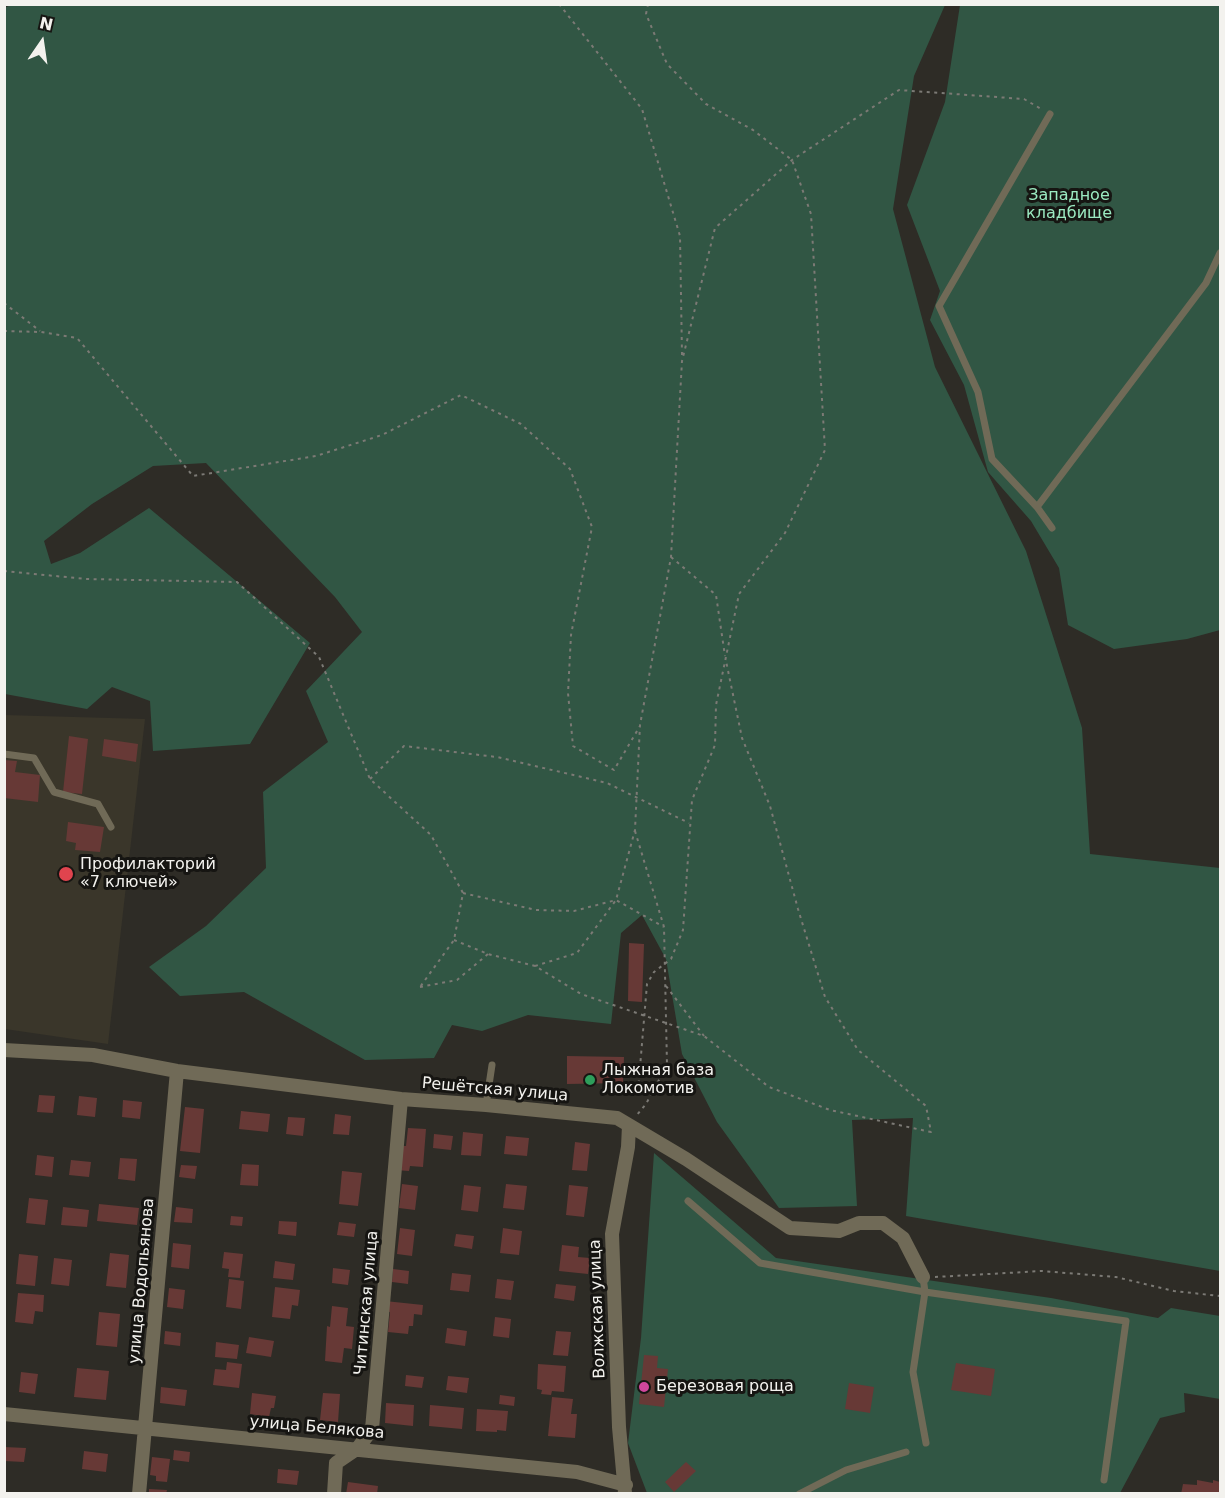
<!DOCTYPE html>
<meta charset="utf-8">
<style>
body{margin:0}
#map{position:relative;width:1225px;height:1498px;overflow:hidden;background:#2e2c26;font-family:"DejaVu Sans",sans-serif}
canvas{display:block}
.frame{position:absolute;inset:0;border:6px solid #f3f2ee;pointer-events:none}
.north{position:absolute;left:12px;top:12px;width:60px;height:60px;-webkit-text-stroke:4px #161512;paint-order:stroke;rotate:13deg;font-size:16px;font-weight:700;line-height:24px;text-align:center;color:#f3f2ee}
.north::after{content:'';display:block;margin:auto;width:21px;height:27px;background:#f3f2ee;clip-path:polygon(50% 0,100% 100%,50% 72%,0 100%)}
</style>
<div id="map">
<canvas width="1225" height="1498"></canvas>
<div class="frame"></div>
<div class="north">N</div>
</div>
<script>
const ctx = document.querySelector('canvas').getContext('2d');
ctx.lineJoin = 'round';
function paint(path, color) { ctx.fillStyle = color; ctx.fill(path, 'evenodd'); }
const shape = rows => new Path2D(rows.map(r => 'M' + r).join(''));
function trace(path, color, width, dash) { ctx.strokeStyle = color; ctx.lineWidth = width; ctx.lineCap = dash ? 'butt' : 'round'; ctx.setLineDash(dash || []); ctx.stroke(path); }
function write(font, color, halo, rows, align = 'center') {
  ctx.font = font + ' "DejaVu Sans",sans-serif'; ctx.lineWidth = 6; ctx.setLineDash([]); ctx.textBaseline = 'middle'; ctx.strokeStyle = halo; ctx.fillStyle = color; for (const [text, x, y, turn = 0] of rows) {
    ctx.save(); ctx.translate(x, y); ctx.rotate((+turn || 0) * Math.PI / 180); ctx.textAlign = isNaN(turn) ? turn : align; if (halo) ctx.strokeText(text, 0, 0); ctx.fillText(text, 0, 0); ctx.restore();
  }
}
paint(shape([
 [4,715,145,719,108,1044,5,1029]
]), '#3a362a');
paint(shape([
 [11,5,945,5,914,76,893,209,935,367,1026,551,1082,728,1090,854,1220,868,1220,1271,906,1216,913,1118,852,1120,857,1206,779,1208,717,1122,682,1054,666,959,642,915,621,933,611,1024,528,1015,482,1031,452,1025,434,1058,365,1060,244,992,180,996,149,967,206,926,266,868,263,792,328,742,306,691,362,632,335,597,206,463,153,466,92,504,44,541,51,564,80,553,149,508,310,643,250,744,153,751,150,701,112,687,87,709,5,694,4,8],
 [960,5,1220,5,1220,630,1187,639,1114,649,1068,625,1059,568,1031,521,988,472,964,385,930,320,940,291,907,205,945,102],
 [654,1153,776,1258,1051,1298,1158,1318,1171,1308,1220,1316,1220,1399,1184,1393,1185,1412,1160,1418,1120,1493,647,1493,628,1443,641,1338]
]), '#315644');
paint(shape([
 [69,736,88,739,82,794,63,792],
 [104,739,138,744,136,762,102,756],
 [4,760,17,761,15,772,40,775,38,802,4,798],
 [68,822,104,827,100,852,75,850,76,843,66,841],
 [629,943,644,944,642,1002,628,1001],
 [567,1056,624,1057,623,1083,567,1084],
 [39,1095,55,1096,53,1113,37,1112],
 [79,1096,97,1098,95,1117,77,1115],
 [123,1100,142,1102,140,1119,122,1117],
 [185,1107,204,1109,200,1153,180,1151],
 [241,1111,270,1114,268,1132,239,1129],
 [335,1114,351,1116,349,1135,333,1134],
 [288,1117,305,1118,303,1136,286,1134],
 [408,1128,426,1129,423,1167,410,1166,409,1171,396,1170,399,1146,406,1146],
 [463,1132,483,1134,481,1156,461,1155],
 [434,1134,453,1136,451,1150,433,1148],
 [506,1136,529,1138,527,1156,504,1154],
 [575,1142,590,1144,587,1171,572,1170],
 [37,1155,54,1157,52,1177,35,1175],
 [120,1158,137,1159,135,1181,118,1179],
 [71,1160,91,1162,89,1177,69,1175],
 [242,1164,259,1165,258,1186,240,1185],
 [181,1165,197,1166,195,1179,179,1177],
 [342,1171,362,1173,358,1206,339,1204],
 [402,1184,418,1186,415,1210,399,1208],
 [506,1184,527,1186,524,1210,503,1208],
 [464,1185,481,1187,478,1212,461,1210],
 [569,1185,588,1187,584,1217,566,1215],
 [29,1198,48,1200,45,1225,26,1223],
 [99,1204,139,1208,137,1225,97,1221],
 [63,1207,89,1210,87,1227,61,1225],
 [176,1207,193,1209,192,1223,174,1222],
 [231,1216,243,1217,242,1226,230,1225],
 [279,1221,297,1222,296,1236,278,1234],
 [339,1222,356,1224,354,1237,337,1235],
 [400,1228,415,1230,412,1256,397,1254],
 [503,1228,522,1231,519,1255,500,1253],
 [456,1234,474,1236,472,1249,454,1246],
 [173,1243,191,1245,189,1269,171,1267],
 [562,1245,579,1247,578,1257,590,1258,588,1274,559,1271],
 [224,1252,243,1254,240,1278,228,1277,229,1269,222,1268],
 [110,1253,129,1255,126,1288,106,1286],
 [19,1254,38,1256,35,1286,16,1284],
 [54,1258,72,1260,69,1286,51,1284],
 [275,1261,295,1264,293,1280,273,1278],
 [333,1268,350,1270,348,1285,332,1283],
 [393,1269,409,1271,408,1284,392,1282],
 [452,1273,471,1275,469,1292,450,1290],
 [229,1279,244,1281,241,1309,226,1307],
 [497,1279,514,1281,511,1300,495,1298],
 [556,1284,576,1286,574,1301,554,1298],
 [275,1287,300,1290,298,1306,292,1305,290,1319,272,1317],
 [169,1288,185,1290,183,1309,167,1307],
 [18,1293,44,1295,43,1312,35,1311,33,1324,15,1322],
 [385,1301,423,1305,422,1315,414,1314,413,1326,409,1326,408,1334,388,1332,390,1312,384,1311],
 [332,1306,348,1308,346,1326,354,1327,352,1349,344,1348,342,1363,325,1361,327,1326,330,1327],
 [99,1312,120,1314,117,1347,96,1345],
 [495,1317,511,1319,509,1338,493,1336],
 [447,1328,467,1331,465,1346,445,1343],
 [165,1331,181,1333,180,1346,164,1344],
 [556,1331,571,1332,568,1356,553,1355],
 [249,1337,274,1341,271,1357,246,1353],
 [216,1342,239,1345,237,1359,215,1357],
 [644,1355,658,1356,657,1368,668,1369,664,1407,639,1404],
 [227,1362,242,1364,239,1388,213,1385,215,1369,226,1370],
 [956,1363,995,1369,991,1396,951,1390],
 [538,1364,566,1366,564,1392,552,1391,551,1395,541,1394,542,1390,537,1389],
 [77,1368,109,1371,106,1400,74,1397],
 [21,1372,38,1374,35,1394,19,1392],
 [406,1375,424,1377,422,1388,405,1386],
 [448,1376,469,1378,467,1393,446,1390],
 [849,1383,874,1387,870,1413,845,1409],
 [161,1387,187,1390,185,1406,160,1403],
 [252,1393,276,1396,274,1408,271,1408,269,1417,250,1414],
 [323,1393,340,1394,338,1422,320,1420],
 [500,1395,515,1397,514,1406,499,1404],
 [552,1397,573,1399,571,1414,577,1414,575,1438,548,1436],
 [386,1403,414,1405,413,1426,385,1423],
 [430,1405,464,1408,462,1429,429,1426],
 [477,1409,508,1411,506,1431,497,1430,497,1432,476,1431],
 [4,1447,26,1448,24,1462,4,1461],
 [174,1450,190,1452,189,1462,173,1460],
 [84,1451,108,1454,106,1472,82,1469],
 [152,1457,170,1459,167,1482,156,1481,156,1476,150,1475],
 [686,1462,696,1471,674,1492,665,1482],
 [278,1469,299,1471,297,1485,277,1483],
 [1197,1480,1213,1483,1213,1480,1220,1482,1220,1494,1181,1494,1183,1484,1197,1485],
 [348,1482,378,1486,377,1494,346,1494],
 [149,1489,167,1490,166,1494,149,1494]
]), '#673936');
trace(shape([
 [559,4,642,109,680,236,682,355],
 [4,303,40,331],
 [4,331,41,332,77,338,193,476,316,456,382,435,461,395,521,424,570,469,592,527,571,635,568,693,573,746,614,770,640,726],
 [671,557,716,595,725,656],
 [4,571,86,579,237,582,319,657,370,779,431,835,463,893,454,940,420,987],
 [370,779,404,746,497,757,607,783,689,823],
 [635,831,664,927,667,1065,646,1104,636,1116],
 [463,893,536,910,574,911,616,900,664,927],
 [454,940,488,954,535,966,581,994,704,1036,769,1087,830,1110,931,1132,926,1106,858,1050,825,997,798,909,770,806,742,738,726,661],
 [535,966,577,953,616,900,635,830,640,725,671,557,682,361,715,228,792,160,899,90,1024,99,1043,110],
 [666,986,704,1036],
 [420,987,457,980,488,954],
 [638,1091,647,984,654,972,671,959,683,930,692,800,715,745,716,705,739,594,785,533,825,450,811,214,792,160,753,130,706,104,667,64,646,14,648,4],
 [935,1277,1042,1271,1116,1277,1174,1291,1220,1296]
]), '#7c7a75', 2, [3, 4.5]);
trace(shape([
 [1050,114,939,306,978,392,992,459,1037,507,1052,528],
 [1037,507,1206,283,1220,253],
 [4,754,34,758,54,792,98,804,111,827],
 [486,1105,492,1065],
 [688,1201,760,1263,925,1292,1126,1321,1104,1480],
 [923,1277,925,1292,913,1372,926,1443],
 [799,1494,846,1470,906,1452]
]), '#706a57', 7);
trace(shape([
 [4,1050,93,1055,177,1071,401,1099,486,1105,617,1118,686,1159,790,1228,839,1231,859,1223,883,1223,903,1238,923,1277],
 [4,1414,577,1472,626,1485],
 [625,1493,619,1427,612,1234,628,1147,629,1125],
 [139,1494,177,1071],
 [334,1494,336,1463,358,1448,372,1429,401,1099]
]), '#706a57', 14);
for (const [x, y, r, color] of [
 [66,874,8,"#e0444e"],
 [590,1080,6,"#2e9e5b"],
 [644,1387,6,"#d1479c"]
]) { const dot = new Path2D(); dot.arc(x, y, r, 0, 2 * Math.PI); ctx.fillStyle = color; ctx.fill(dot); trace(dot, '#161512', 2); }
write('16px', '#9beac1', '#161512', [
 ["Западное",1069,196],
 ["кладбище",1069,214]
]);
write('16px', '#f3f2ee', '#161512', [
 ["Профилакторий",80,865],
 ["«7 ключей»",80,883],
 ["Лыжная база",602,1071],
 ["Локомотив",602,1089],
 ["Березовая роща",656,1387]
], 'left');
write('16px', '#f3f2ee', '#161512', [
 ["Решётская улица",495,1090,5],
 ["улица Водопьянова",142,1281,-85],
 ["Читинская улица",367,1303,-85],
 ["Волжская улица",598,1309,-92],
 ["улица Белякова",317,1428,5]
]);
</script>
